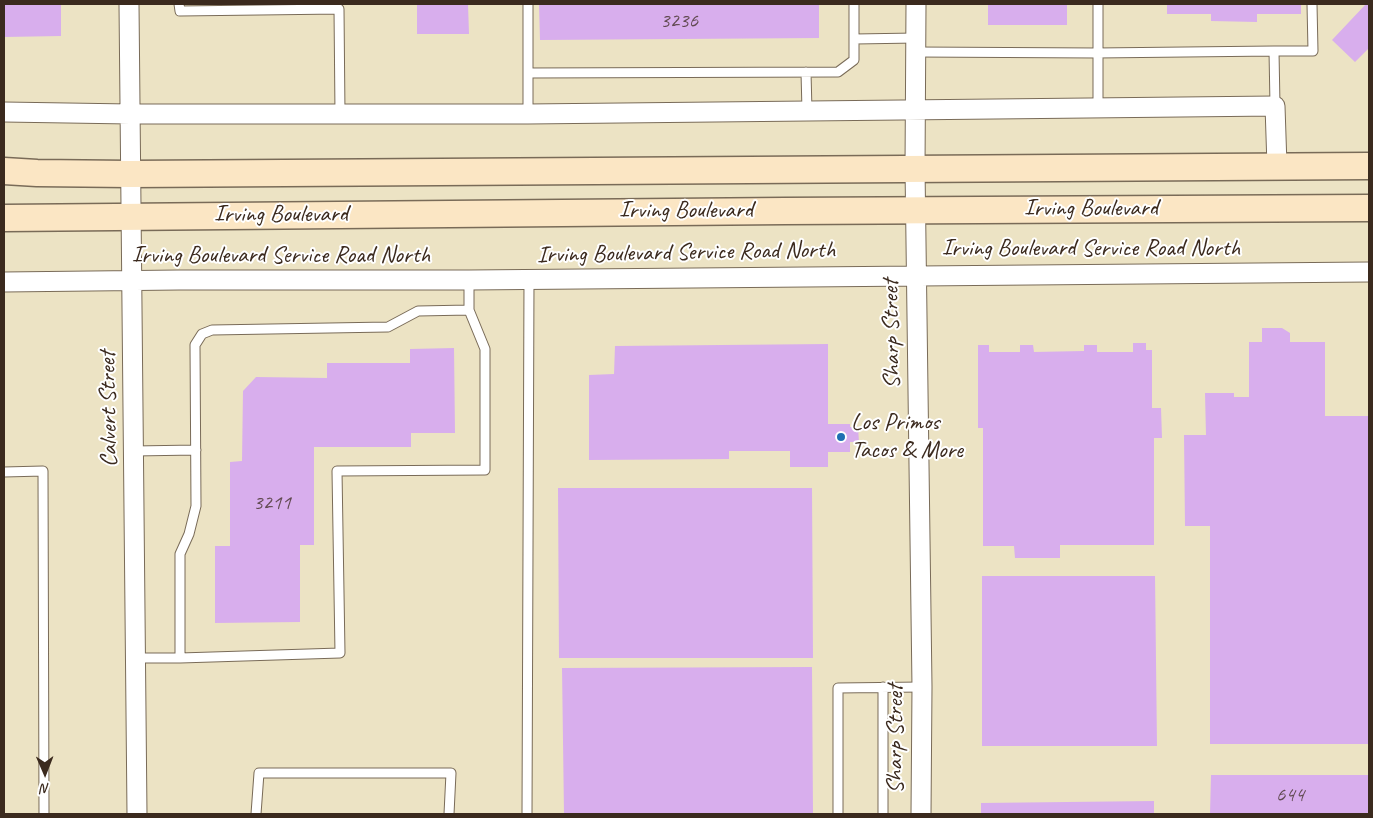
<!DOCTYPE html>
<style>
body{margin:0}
#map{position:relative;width:1373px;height:818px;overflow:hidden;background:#ece3c4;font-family:Caveat,sans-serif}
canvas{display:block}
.frame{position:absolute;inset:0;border:5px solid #3b2a1e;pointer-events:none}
.north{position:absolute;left:20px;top:748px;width:50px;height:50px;-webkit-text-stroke:4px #fff;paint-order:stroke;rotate:179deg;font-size:14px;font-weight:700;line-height:20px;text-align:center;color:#3b2a1e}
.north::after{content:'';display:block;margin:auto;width:18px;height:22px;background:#3b2a1e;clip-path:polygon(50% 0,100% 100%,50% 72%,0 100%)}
</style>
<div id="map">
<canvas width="1373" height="818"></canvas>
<div class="frame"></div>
<div class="north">N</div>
</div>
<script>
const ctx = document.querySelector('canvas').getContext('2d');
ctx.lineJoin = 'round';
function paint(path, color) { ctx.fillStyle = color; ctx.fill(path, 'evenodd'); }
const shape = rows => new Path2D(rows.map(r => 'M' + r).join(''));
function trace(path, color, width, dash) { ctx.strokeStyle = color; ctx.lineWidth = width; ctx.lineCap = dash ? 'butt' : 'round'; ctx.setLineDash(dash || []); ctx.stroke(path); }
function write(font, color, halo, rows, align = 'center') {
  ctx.font = font + ' Caveat,sans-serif'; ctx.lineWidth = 4; ctx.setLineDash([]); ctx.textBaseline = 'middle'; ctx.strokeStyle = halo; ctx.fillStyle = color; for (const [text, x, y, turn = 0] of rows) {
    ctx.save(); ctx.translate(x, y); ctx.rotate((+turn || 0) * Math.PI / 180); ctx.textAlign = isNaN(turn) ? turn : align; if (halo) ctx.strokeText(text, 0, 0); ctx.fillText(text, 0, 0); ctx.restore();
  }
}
paint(shape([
 [4,4,61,4,61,36,4,37],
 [417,4,468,4,469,34,417,34],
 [539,4,819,4,819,38,540,40],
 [988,4,1067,4,1067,25,988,25],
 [1167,4,1301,4,1301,14,1257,14,1257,22,1211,21,1211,14,1167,14],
 [1366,4,1369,4,1369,48,1355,62,1332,40],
 [1262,328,1282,328,1290,333,1290,342,1325,342,1325,416,1369,416,1369,744,1210,744,1210,526,1185,526,1184,435,1206,435,1205,393,1234,393,1234,397,1249,397,1249,342,1262,342],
 [1133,343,1146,343,1146,350,1152,350,1152,408,1161,408,1162,438,1154,438,1154,545,1060,545,1060,558,1015,558,1014,546,983,546,983,428,978,428,978,345,989,345,989,352,1020,352,1020,345,1033,345,1034,352,1084,351,1084,345,1097,345,1097,352,1133,352],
 [828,344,828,424,850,424,850,427,858,427,859,442,850,442,850,452,828,452,828,467,790,467,790,451,729,451,729,459,589,460,589,375,614,374,615,346],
 [454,348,455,433,411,433,411,447,314,447,314,545,300,545,300,622,215,623,215,546,230,546,230,462,242,461,243,391,256,377,327,378,327,363,410,363,410,349],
 [558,488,812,488,813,658,559,658],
 [982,576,1155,576,1157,746,982,746],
 [812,667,813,814,564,814,562,668],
 [1211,775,1369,775,1369,814,1210,814],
 [1154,801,1154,814,981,814,981,803]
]), '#d8aeed');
const lane = shape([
 [179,4,180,11,339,9,340,114],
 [855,39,916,38],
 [1274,51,1313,51,1312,4],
 [916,52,1097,53,1274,51,1275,106],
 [806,72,807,111],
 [528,73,838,72,854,60,854,4],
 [1098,108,1098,4],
 [528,114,528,4],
 [134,451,196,450],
 [4,472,43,471,44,814],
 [136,658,180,658,180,554,189,534,196,506,195,345,202,334,212,330,388,327,418,311,469,310,469,280],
 [180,658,340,653,337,471,485,470,485,349,469,310],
 [256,814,259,773,451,773,449,814],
 [527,814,529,280],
 [838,814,838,688,922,687],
 [883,814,883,687]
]);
const street = shape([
 [129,4,137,814],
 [916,4,915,168,922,687,921,814],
 [4,112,130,114,528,114,1275,106,1277,166],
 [4,282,179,280,469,280,1369,272]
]);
const secondary = shape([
 [4,171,37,173,130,174,1369,166],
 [4,218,785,211,1369,208]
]);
trace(lane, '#796b58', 11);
trace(street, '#796b58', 21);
trace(secondary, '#796b58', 29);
trace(lane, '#fff', 9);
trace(street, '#fff', 19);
trace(secondary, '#fbe6c4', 26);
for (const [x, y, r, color] of [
 [841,437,5,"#1f6fb2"]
]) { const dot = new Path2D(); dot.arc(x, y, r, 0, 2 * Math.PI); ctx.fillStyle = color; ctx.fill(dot); trace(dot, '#fff', 2); }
write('21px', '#624b52', null, [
 ["3236",679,21],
 ["3211",272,503],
 ["644",1290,795]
]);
write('24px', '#3b2a1e', '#fff', [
 ["Irving Boulevard",1091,209],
 ["Irving Boulevard",686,211],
 ["Irving Boulevard",281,215],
 ["Irving Boulevard Service Road North",1091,249],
 ["Irving Boulevard Service Road North",686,253,-1],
 ["Irving Boulevard Service Road North",281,256],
 ["Sharp Street",892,334,-91],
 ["Calvert Street",109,409,-91],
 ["Sharp Street",896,739,-90]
]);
write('24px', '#3b2a1e', '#fff', [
 ["Los Primos",851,423],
 ["Tacos & More",851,451]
], 'left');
</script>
